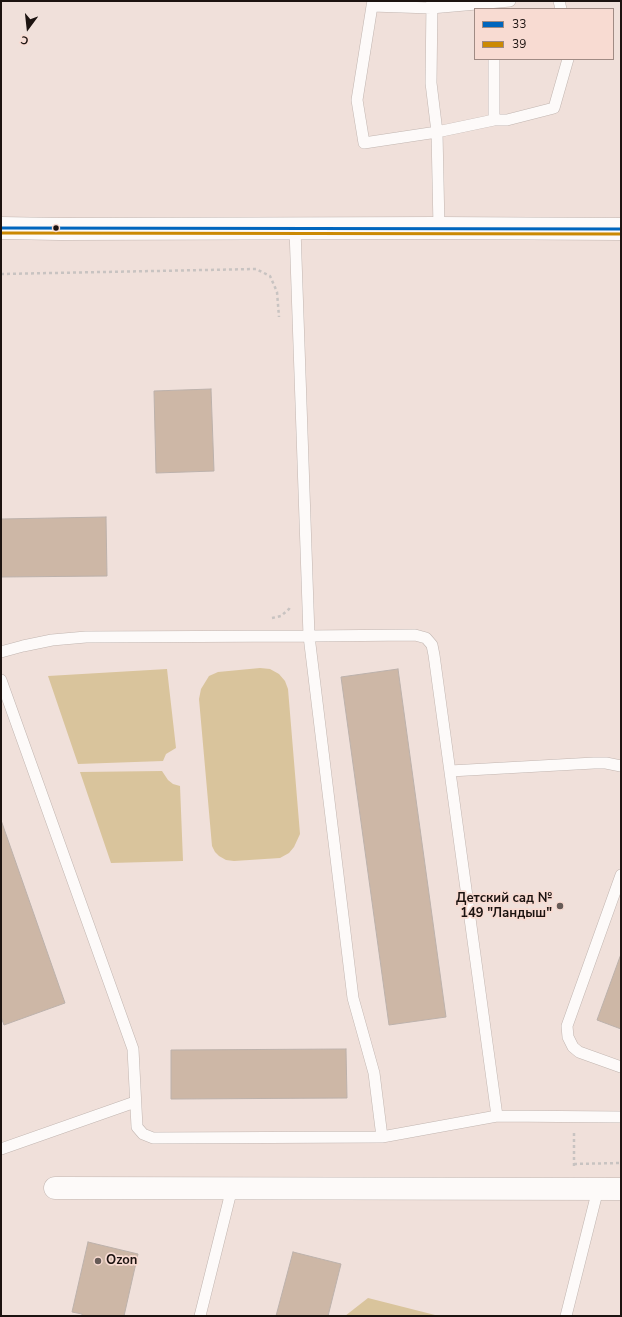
<!DOCTYPE html>
<meta charset="utf-8">
<style>
body{margin:0}
#map{position:relative;width:622px;height:1317px;overflow:hidden;background:#f0e0da;font-family:"Nunito Sans",sans-serif}
canvas{display:block}
.frame{position:absolute;inset:0;border:2px solid #1c1310;pointer-events:none}
.legend{position:absolute;left:474px;top:8px;width:140px;height:52px;box-sizing:border-box;background:#f8dbd2;border:1px solid #a08b84;margin:0;padding:5px 7px;list-style:none;font-size:12px;color:#1c1310}
.legend li{display:flex;align-items:center;gap:8px;height:20px}
.legend b{width:20px;border:1px solid #a08b84}
.north{position:absolute;left:8px;top:8px;width:40px;height:40px;-webkit-text-stroke:3px #f8dbd2;paint-order:stroke;rotate:195deg;font-size:11px;font-weight:700;line-height:16px;text-align:center;color:#1c1310}
.north::after{content:'';display:block;margin:auto;width:14px;height:18px;background:#1c1310;clip-path:polygon(50% 0,100% 100%,50% 72%,0 100%)}
</style>
<div id="map">
<canvas width="622" height="1317"></canvas>
<div class="frame"></div>
<ul class="legend">
<li><b style="height:5px;background:#0065bd"></b>33</li>
<li><b style="height:5px;background:#cb8903"></b>39</li>
</ul>
<div class="north">С</div>
</div>
<script>
const ctx = document.querySelector('canvas').getContext('2d');
ctx.lineJoin = 'round';
function paint(path, color) { ctx.fillStyle = color; ctx.fill(path, 'evenodd'); }
const shape = rows => new Path2D(rows.map(r => 'M' + r).join(''));
function trace(path, color, width, dash) { ctx.strokeStyle = color; ctx.lineWidth = width; ctx.lineCap = dash ? 'butt' : 'round'; ctx.setLineDash(dash || []); ctx.stroke(path); }
function write(font, color, halo, rows, align = 'center') {
  ctx.font = font + ' "Nunito Sans",sans-serif'; ctx.lineWidth = 3.5; ctx.setLineDash([]); ctx.textBaseline = 'middle'; ctx.strokeStyle = halo; ctx.fillStyle = color; for (const [text, x, y, turn = 0] of rows) {
    ctx.save(); ctx.translate(x, y); ctx.rotate((+turn || 0) * Math.PI / 180); ctx.textAlign = isNaN(turn) ? turn : align; if (halo) ctx.strokeText(text, 0, 0); ctx.fillText(text, 0, 0); ctx.restore();
  }
}
paint(shape([
 [260,668,270,669,279,674,285,681,288,689,300,834,294,847,289,853,280,858,234,861,226,860,219,856,215,852,212,846,199,699,201,689,209,676,218,672],
 [167,669,176,748,166,754,163,761,78,764,48,676],
 [162,771,168,780,173,784,180,786,183,861,111,863,80,772],
 [368,1298,439,1316,345,1316]
]), '#d9c49c');
const building = shape([
 [211,389,214,471,156,473,154,391,211,389],
 [106,517,107,576,1,577,1,519,106,517],
 [398,669,446,1017,389,1025,341,677,398,669],
 [1,820,65,1003,4,1025,1,1017,1,820],
 [621,954,621,1029,597,1020,621,954],
 [346,1049,347,1098,171,1099,171,1050,346,1049],
 [88,1242,138,1254,124,1316,82,1316,82,1314,72,1312,88,1242],
 [293,1252,341,1264,328,1316,276,1316,293,1252]
]);
paint(building, '#cdb7a6');
trace(building, '#bcb1ab', 1);
const service = shape([
 [373,1,372,6,431,8,510,1],
 [432,1,431,83,437,132,439,228],
 [559,1,561,9],
 [372,6,357,100,364,143,437,132,494,120,507,120,554,108,568,59],
 [494,120,494,59],
 [1,652,23,646,52,640,86,637,309,636,295,229],
 [1,680,133,1049,137,1127,143,1134,153,1138,382,1137,497,1116,621,1117],
 [450,771,594,763,606,763,621,766],
 [621,875,567,1026,568,1037,573,1047,579,1052,621,1067],
 [382,1137,374,1073,353,998,309,636,415,635,426,638,432,645,434,655,497,1116],
 [1,1149,135,1102],
 [200,1316,232,1188],
 [566,1316,598,1189]
]);
const minor = shape([
 [55,1188,621,1189]
]);
const secondary = shape([
 [1,228,60,229,439,228,621,229]
]);
trace(service, '#c1b5b0', 12);
trace(minor, '#c1b5b0', 23);
trace(secondary, '#c1b5b0', 23);
trace(shape([
 [1,274,256,269,270,276,277,292,279,317],
 [272,618,281,616,289,609,290,607],
 [574,1133,574,1168],
 [574,1164,621,1163]
]), '#c8c3c1', 2.5, [3, 3]);
trace(service, '#fdfaf9', 11);
trace(minor, '#fdfaf9', 22);
trace(secondary, '#fdfaf9', 22);
trace(shape([
 [1,228,621,229]
]), '#0065bd', 3);
trace(shape([
 [1,233,621,234]
]), '#cb8903', 3);
for (const [x, y, r, color] of [
 [56,228,3.5,"#1c1310"],
 [560,906,4,"#665b57"],
 [98,1261,4,"#665b57"]
]) { const dot = new Path2D(); dot.arc(x, y, r, 0, 2 * Math.PI); ctx.fillStyle = color; ctx.fill(dot); trace(dot, '#f8dbd2', 1.5); }
write('bold 13px', '#1c1310', '#f8dbd2', [
 ["Детский сад №",552,899],
 ["149 \"Ландыш\"",552,914],
 ["Ozon",106,1261,"left"]
], 'right');
</script>
